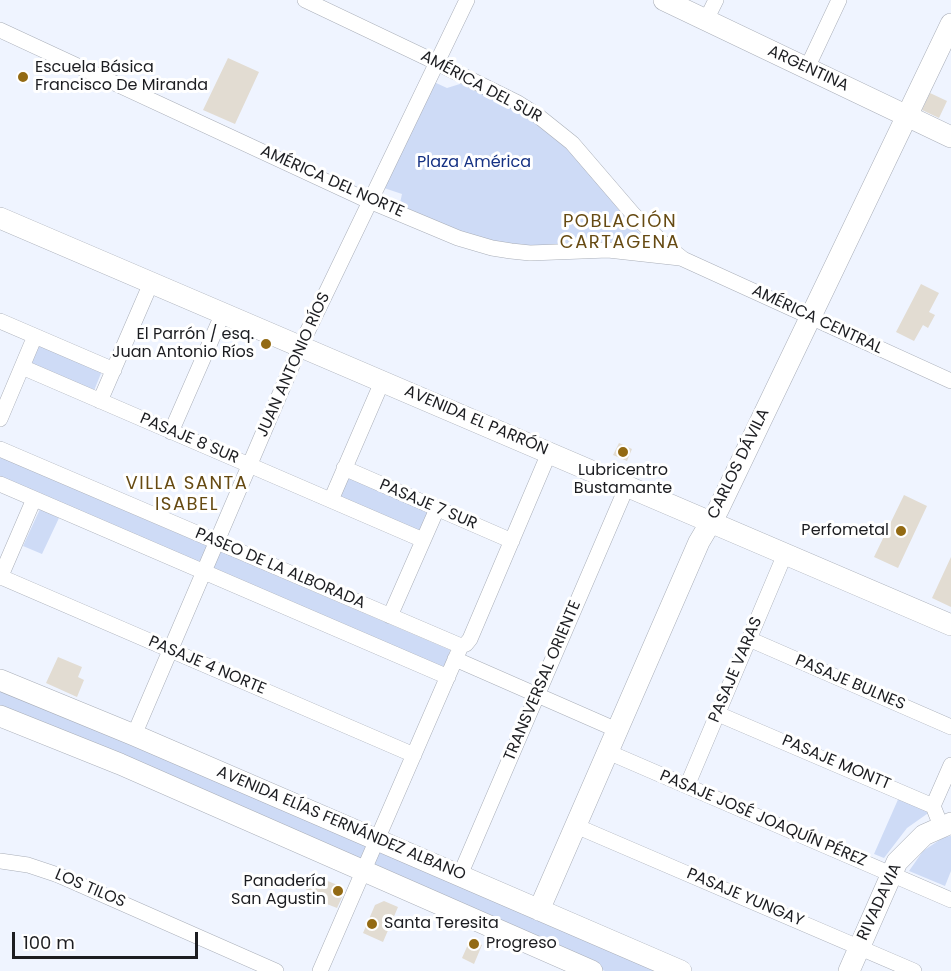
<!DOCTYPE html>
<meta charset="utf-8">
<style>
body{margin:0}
#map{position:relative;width:951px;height:971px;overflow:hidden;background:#eff4ff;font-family:Poppins,sans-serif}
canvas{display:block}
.scale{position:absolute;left:12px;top:932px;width:186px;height:27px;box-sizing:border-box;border:3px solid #1c1d21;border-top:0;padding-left:8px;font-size:18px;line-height:21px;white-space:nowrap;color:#1c1d21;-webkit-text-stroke:4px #fff;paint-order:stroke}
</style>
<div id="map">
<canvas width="951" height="971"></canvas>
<div class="scale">100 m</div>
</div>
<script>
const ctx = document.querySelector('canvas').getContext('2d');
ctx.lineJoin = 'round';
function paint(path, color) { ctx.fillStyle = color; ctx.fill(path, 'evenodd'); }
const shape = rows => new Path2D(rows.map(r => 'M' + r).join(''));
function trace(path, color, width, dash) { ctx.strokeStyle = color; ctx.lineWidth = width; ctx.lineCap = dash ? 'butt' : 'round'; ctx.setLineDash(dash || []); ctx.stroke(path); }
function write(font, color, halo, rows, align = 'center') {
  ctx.font = font + ' Poppins,sans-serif'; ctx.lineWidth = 6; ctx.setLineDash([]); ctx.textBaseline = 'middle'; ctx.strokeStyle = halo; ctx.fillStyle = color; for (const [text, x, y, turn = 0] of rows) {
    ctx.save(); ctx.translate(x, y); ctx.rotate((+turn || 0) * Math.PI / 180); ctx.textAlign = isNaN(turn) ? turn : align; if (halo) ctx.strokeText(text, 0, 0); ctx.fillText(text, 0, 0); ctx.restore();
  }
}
paint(shape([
 [434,82,447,88,463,83,522,109,571,150,597,180,621,213,651,245,588,241,530,248,479,239,409,211,400,203,402,194,384,188],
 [39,344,102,371,93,393,30,365],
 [0,457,450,650,447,670,0,479],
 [348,475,430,511,420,535,337,500],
 [40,509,59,518,42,554,23,546],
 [0,686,659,971,605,971,0,709],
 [900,795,934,809,907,828,884,858,874,854],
 [951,836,951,871,945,886,909,871,923,851,944,837]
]), '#cedbf6');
paint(shape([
 [228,58,259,72,235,124,203,110],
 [930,93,947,101,939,118,922,110],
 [921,284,939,293,929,312,935,315,928,328,923,325,914,341,896,332],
 [619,443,632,449,627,461,613,455],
 [904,495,927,506,898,568,874,557],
 [951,557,951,607,932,598],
 [58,657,82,667,78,677,84,680,77,697,46,683],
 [313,875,340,886,343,895,337,908,304,895],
 [384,901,398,907,383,942,363,933,375,905],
 [470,940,482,945,474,964,462,958]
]), '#e2dcd2');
const street = shape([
 [305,0,427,58,518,103,537,115,572,143,633,214,664,244,683,259,951,381],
 [706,20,716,0],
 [0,30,360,197,458,238,492,248,511,251,530,253,608,250,680,258],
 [807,68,839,0],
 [0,321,114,370],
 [22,367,423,540],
 [100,401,151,283],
 [0,419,35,336],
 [171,432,223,313],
 [0,449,461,646],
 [344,468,512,541],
 [0,484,448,677],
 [331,500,382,382],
 [1,577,414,755],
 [0,578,34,499],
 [390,616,437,509],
 [749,639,951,727],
 [461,646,466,644,470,639,549,453],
 [455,659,617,730],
 [718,714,933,806,941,826],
 [134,735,300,347,467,0],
 [608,752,951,900],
 [687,786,785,554],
 [933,806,951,765],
 [576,826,914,971],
 [0,861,28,865,58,875,276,971],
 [460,875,627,486],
 [320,971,461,646]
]);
const secondary = shape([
 [664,0,951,137],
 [0,218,951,625],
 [0,680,134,735,681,971],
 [0,716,120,764,592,971],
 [539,910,699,542,718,510,951,24],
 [849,971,897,862,924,835,951,823]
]);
trace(street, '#a9aeb8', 16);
trace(secondary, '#a9aeb8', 22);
trace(street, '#fff', 15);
trace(secondary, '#fff', 21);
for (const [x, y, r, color] of [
 [23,77,6,"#936a13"],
 [266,344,6,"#936a13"],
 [623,452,6,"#936a13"],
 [901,531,6,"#936a13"],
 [338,891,6,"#936a13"],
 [372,924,6,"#936a13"],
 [474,944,6,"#936a13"]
]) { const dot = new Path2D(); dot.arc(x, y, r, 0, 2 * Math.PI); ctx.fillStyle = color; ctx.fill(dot); trace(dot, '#fff', 2); }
write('16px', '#1c1d21', '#fff', [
 ["Escuela Básica",35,68],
 ["Francisco De Miranda",35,86],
 ["El Parrón / esq.",254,335,"right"],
 ["Juan Antonio Ríos",254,353,"right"],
 ["Lubricentro",623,471,"center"],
 ["Bustamante",623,489,"center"],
 ["Perfometal",889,531,"right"],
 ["Panadería",326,882,"right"],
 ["San Agustin",326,900,"right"],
 ["Santa Teresita",384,924],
 ["Progreso",486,944]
], 'left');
write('16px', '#1c1d21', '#fff', [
 ["ARGENTINA",808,69,25],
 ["AMÉRICA DEL SUR",481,87,28],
 ["AMÉRICA DEL NORTE",332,182,24],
 ["AMÉRICA CENTRAL",817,320,25],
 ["JUAN ANTONIO RÍOS",294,365,-66],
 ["AVENIDA EL PARRÓN",476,421,23],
 ["PASAJE 8 SUR",189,439,23],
 ["CARLOS DÁVILA",739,464,-64],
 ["PASAJE 7 SUR",428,505,23],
 ["PASEO DE LA ALBORADA",280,569,23],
 ["PASAJE 4 NORTE",207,666,23],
 ["PASAJE VARAS",736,670,-67],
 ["TRANSVERSAL ORIENTE",543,681,-67],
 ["PASAJE BULNES",850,683,23],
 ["PASAJE MONTT",836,763,23],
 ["PASAJE JOSÉ JOAQUÍN PÉREZ",763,819,23],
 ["AVENIDA ELÍAS FERNÁNDEZ ALBANO",341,824,23],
 ["LOS TILOS",90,889,23],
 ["PASAJE YUNGAY",745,898,23],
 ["RIVADAVIA",880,902,-65]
]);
write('16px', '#153183', '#fff', [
 ["Plaza América",474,163]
]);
ctx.letterSpacing = '1.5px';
write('18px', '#664a12', '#fff', [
 ["POBLACIÓN",620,222],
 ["CARTAGENA",620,243],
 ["VILLA SANTA",187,484],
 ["ISABEL",187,505]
]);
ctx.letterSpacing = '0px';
</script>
